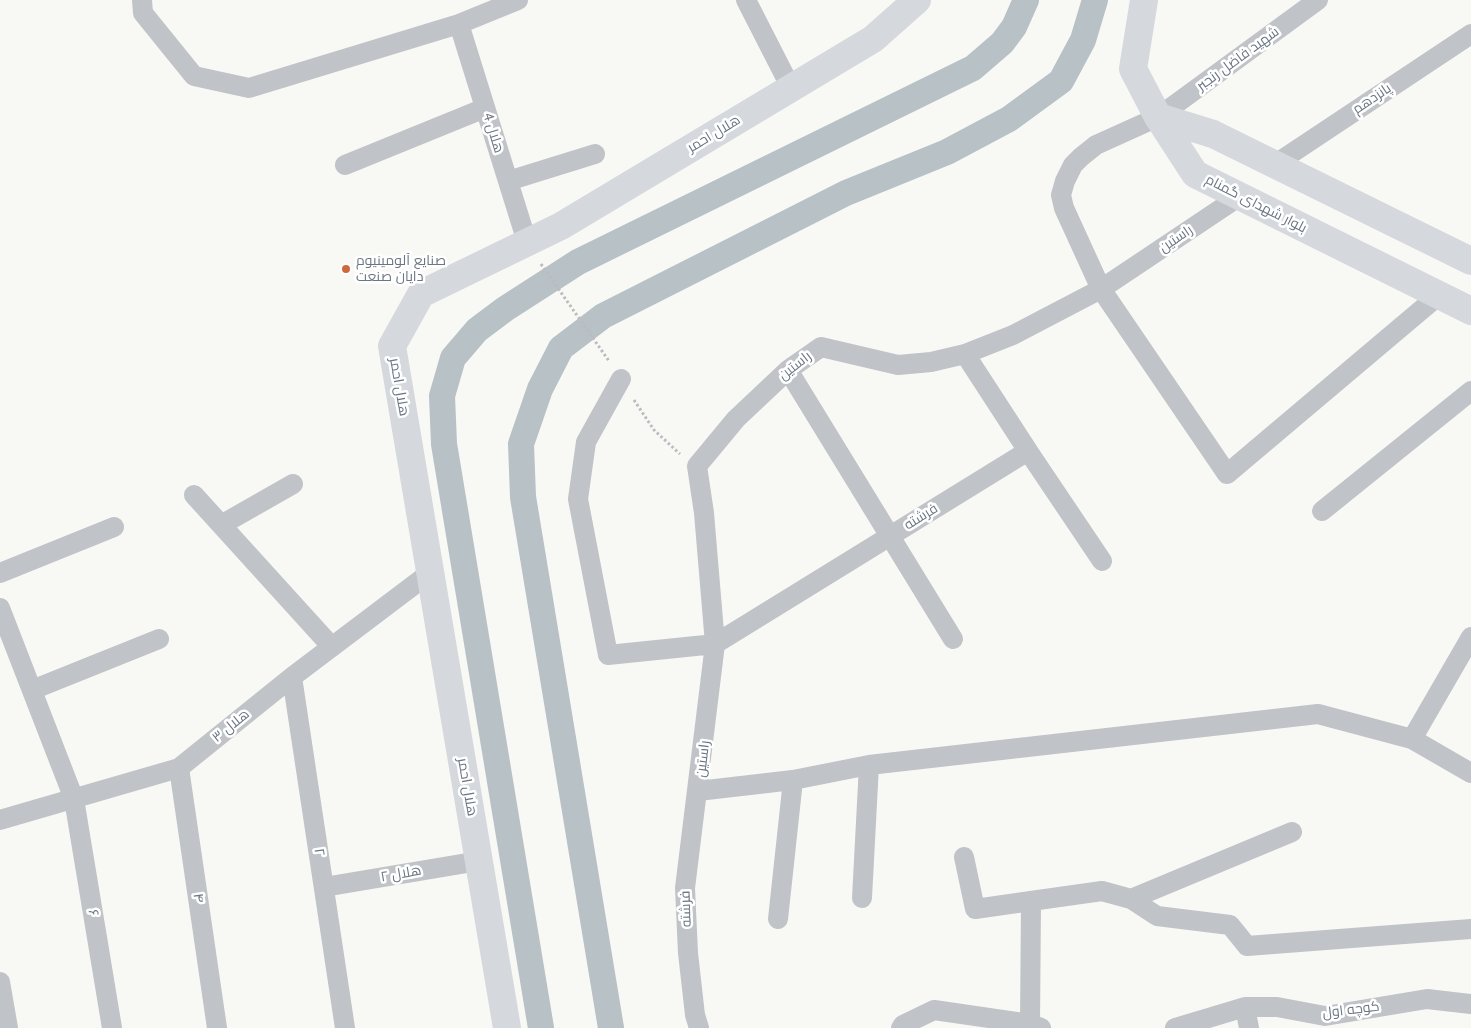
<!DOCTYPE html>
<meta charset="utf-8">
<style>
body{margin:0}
canvas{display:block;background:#f8f8f5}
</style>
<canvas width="1471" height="1028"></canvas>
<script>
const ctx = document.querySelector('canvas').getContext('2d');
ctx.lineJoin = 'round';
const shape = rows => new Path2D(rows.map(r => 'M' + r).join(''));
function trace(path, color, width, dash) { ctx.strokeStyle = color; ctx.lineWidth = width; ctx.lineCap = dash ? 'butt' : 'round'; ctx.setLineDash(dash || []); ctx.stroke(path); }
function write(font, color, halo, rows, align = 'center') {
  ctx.font = font + ' "PT Sans",Cairo,sans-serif'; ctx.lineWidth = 5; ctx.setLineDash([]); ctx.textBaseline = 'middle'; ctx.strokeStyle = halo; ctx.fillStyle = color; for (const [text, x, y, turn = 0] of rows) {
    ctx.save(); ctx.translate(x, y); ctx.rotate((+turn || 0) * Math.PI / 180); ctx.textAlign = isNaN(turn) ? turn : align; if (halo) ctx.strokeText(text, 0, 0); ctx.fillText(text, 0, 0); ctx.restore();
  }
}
trace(shape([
 [541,1028,444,444,442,396,453,358,477,330,505,309,578,262,973,68,1002,43,1014,27,1026,0],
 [611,1028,523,497,521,444,540,389,561,348,603,316,846,193,947,152,1009,119,1061,81,1083,40,1095,0]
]), '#b8c1c6', 26);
trace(shape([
 [541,264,609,361],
 [634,400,654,430,680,454]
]), '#babcbf', 3, [2.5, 2.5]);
trace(shape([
 [142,0,143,13,194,76,249,88,459,24,518,0],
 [746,0,791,88],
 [1318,0,1158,117,1096,145,1081,157,1073,165,1065,181,1061,195,1064,208,1101,289,1227,474,1439,295],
 [459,24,527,242],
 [345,165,485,108],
 [1274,165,1471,34],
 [508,181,595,154],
 [788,370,953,639],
 [621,379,586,442,578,499,608,655,715,644,1028,451,965,354],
 [1028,451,1102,561],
 [194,495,332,647],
 [1322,511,1471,391],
 [221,525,293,484],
 [0,573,114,527],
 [0,608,74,799,112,1028],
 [292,677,345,1028],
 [32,690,159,639],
 [1412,739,1471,637],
 [179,768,217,1028],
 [698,791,793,780,869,765,1318,714,1412,739,1471,773],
 [0,820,179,768,292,677,431,572],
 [964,857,975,909,1031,901],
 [324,887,479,861],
 [862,898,869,765],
 [1131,899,1292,832],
 [778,919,793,780],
 [0,982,8,1028],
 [1245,1007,1249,1028],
 [1030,1024,1031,901,1102,891,1131,899,1157,916,1230,925,1247,946,1471,929],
 [699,1028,695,1015,688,953,685,888,715,644,704,513,697,466,736,419,788,370,821,347,898,365,931,362,965,354,1013,335,1101,289,1240,196],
 [901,1028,903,1025,934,1010,1030,1024,1041,1028],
 [1175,1028,1245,1007,1277,1007,1325,1016,1427,999,1471,1004]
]), '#c0c3c7', 20);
trace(shape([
 [1144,0,1133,69,1158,117],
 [1471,261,1213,134,1158,117,1195,174,1471,311],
 [507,1028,392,346,421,294,561,226,873,39,917,0]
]), '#d5d9dd', 28);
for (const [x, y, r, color] of [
 [346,269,5,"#d0683d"]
]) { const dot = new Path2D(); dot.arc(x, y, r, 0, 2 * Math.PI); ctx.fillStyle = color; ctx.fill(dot); trace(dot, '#fff', 2); }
write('14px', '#6a7683', '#fff', [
 ["شهید فاضل رنجبر",1238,59,-36],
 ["پانزدهم",1372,99,-34],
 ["هلال 4",493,133,73],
 ["هلال احمر",714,134,-31],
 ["بلوار شهدای گمنام",1256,204,27],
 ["راستین",1176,239,-34],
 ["راستین",795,366,-38],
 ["هلال احمر",399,387,80],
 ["فرشته",921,517,-32],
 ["هلال ۳",231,726,-39],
 ["راستین",703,759,-83],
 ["هلال احمر",467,787,80],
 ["۲",319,852,82],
 ["هلال ۲",401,874,-10],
 ["۴",198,898,82],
 ["فرشته",686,909,-92],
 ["۶",93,913,81],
 ["کوچه اول",1351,1010,-7]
]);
write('14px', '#6a7683', '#fff', [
 ["صنايع آلومینیوم",356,261],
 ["دایان صنعت",356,277]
], 'left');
</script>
